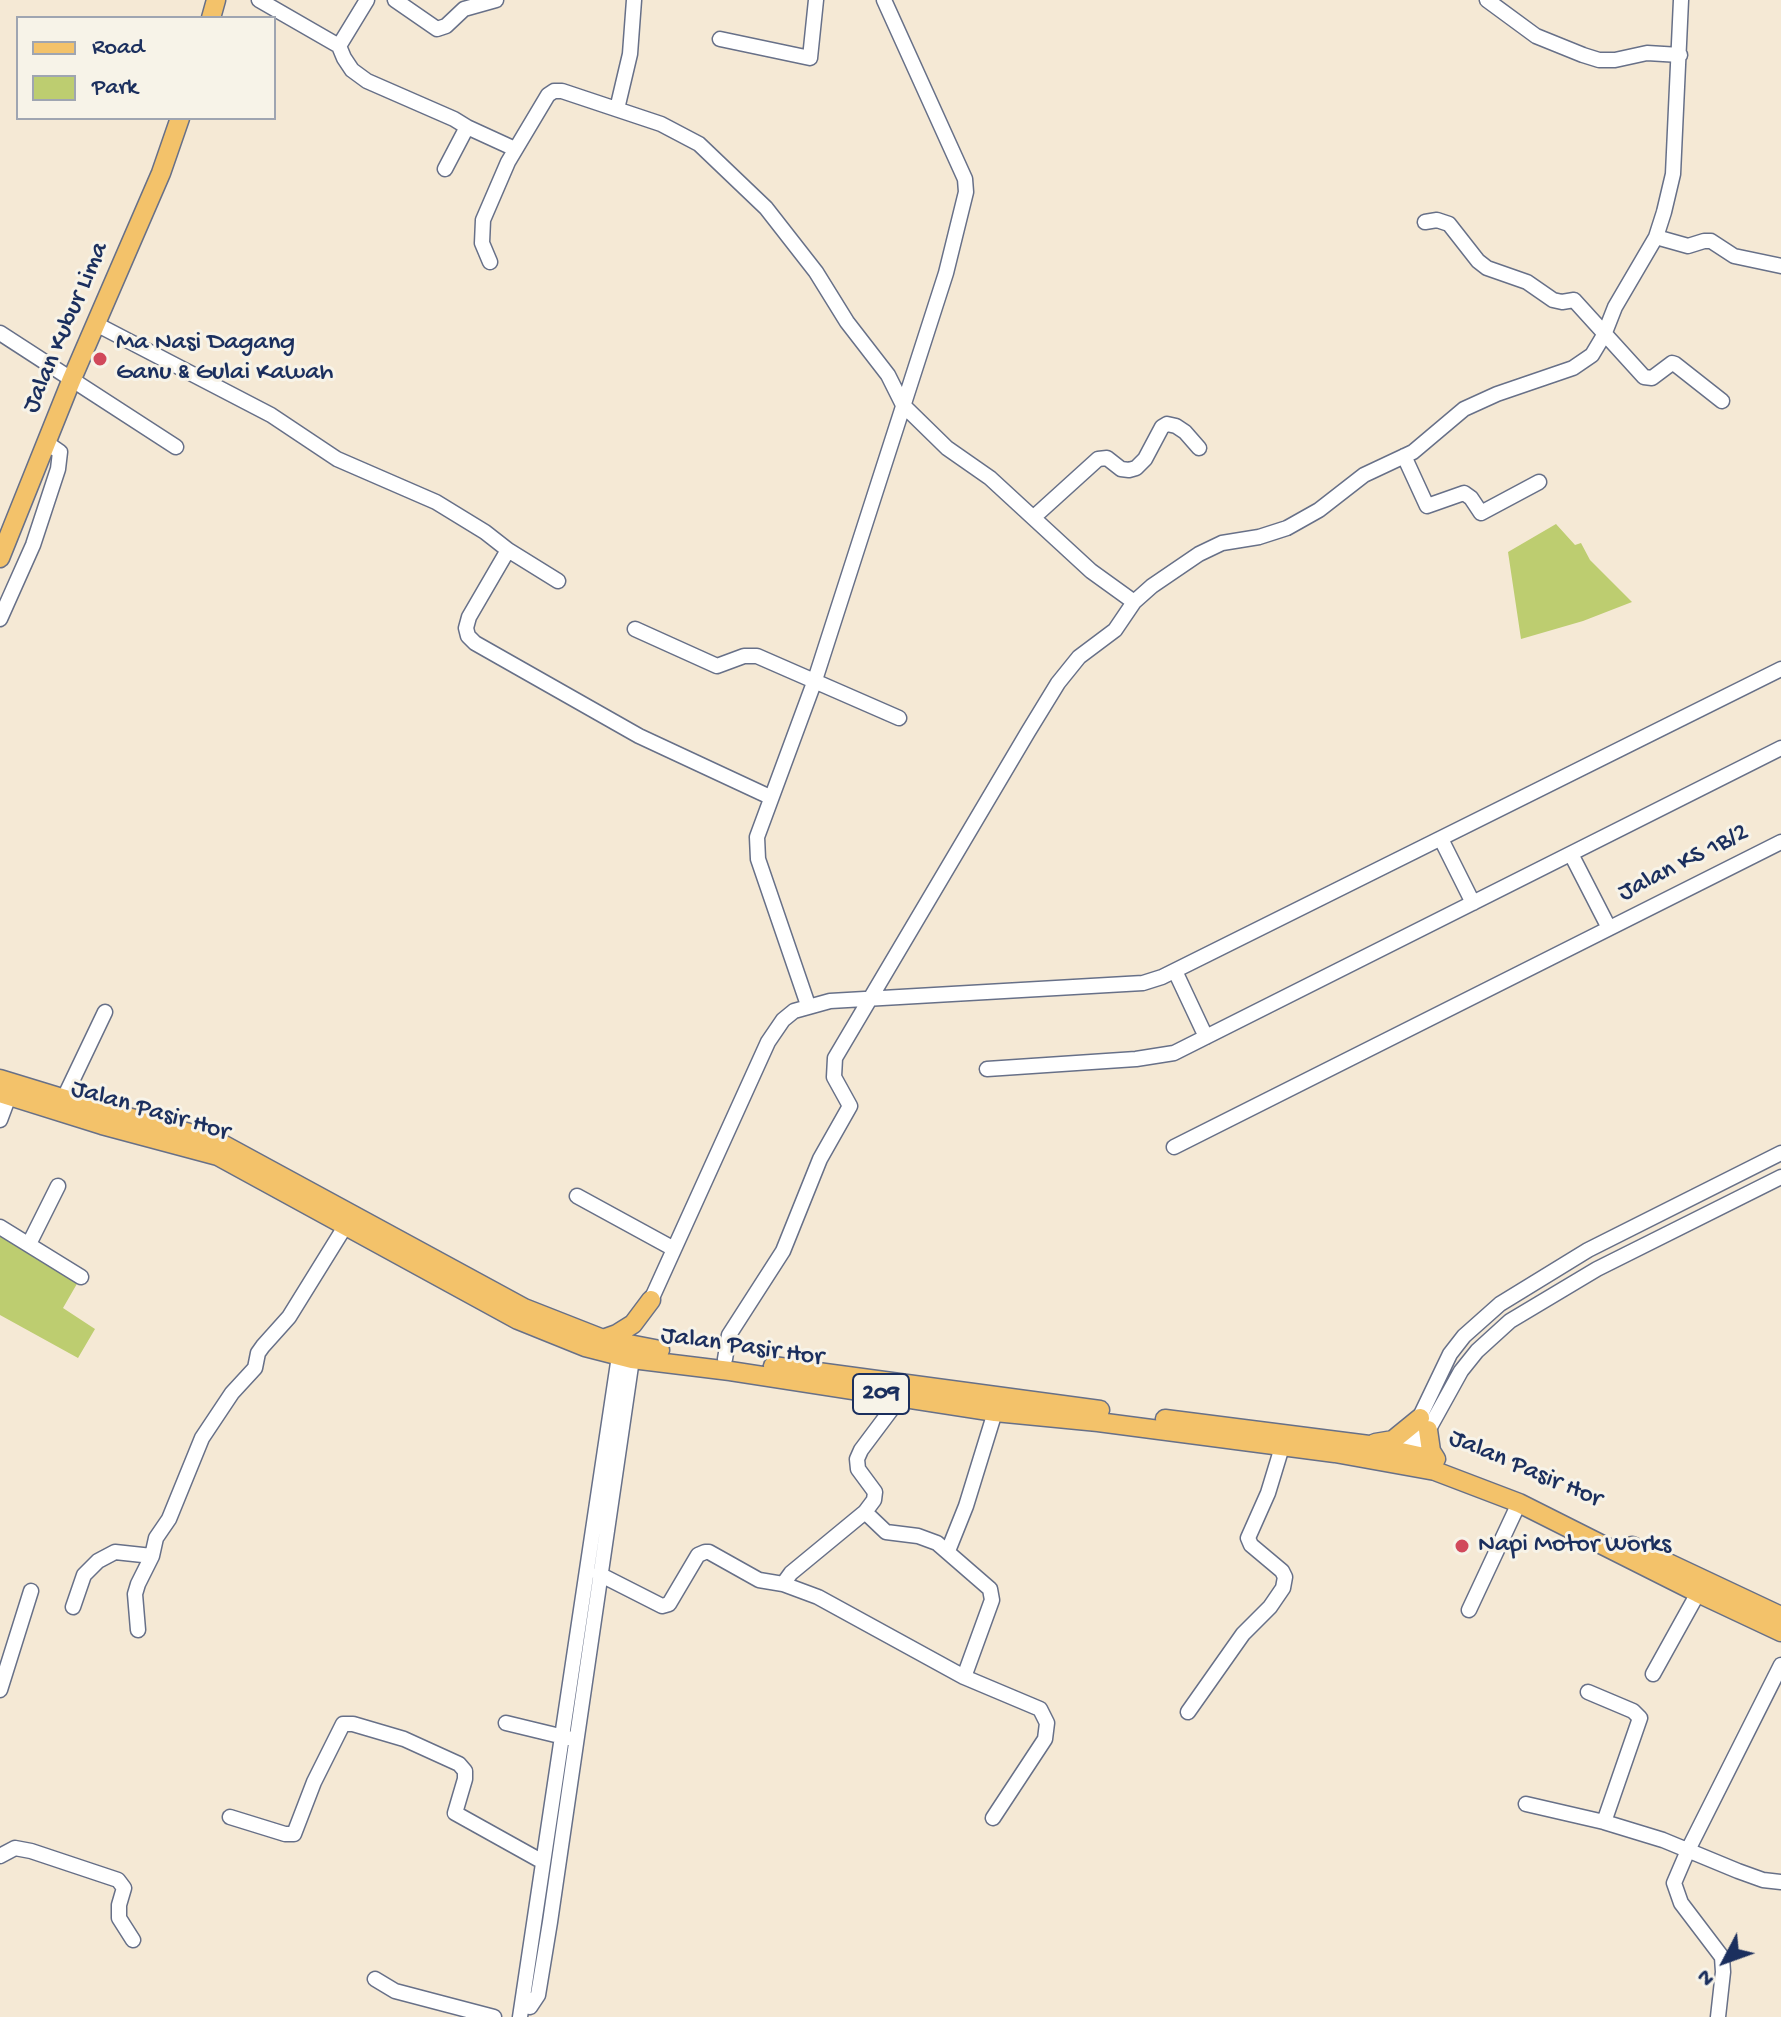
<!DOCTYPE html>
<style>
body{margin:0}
#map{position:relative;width:1781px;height:2017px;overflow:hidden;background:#f5e9d5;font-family:"Gochi Hand",sans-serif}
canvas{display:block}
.legend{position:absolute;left:16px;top:16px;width:260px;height:104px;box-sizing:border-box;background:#f7f3e8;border:2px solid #9fa5b1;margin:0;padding:10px 14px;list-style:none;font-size:24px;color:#1b2f5e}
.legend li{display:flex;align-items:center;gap:16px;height:40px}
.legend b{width:40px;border:2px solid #9fa5b1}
.north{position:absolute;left:1685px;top:1921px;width:80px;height:80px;-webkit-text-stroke:6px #f7f3e8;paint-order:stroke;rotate:229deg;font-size:22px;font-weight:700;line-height:32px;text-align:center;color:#1b2f5e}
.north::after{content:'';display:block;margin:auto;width:28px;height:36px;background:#1b2f5e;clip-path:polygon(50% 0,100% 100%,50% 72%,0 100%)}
</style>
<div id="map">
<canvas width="1781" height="2017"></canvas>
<ul class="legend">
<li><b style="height:10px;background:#f3c26a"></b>Road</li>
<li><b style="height:22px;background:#bdcd70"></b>Park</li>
</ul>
<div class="north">N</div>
</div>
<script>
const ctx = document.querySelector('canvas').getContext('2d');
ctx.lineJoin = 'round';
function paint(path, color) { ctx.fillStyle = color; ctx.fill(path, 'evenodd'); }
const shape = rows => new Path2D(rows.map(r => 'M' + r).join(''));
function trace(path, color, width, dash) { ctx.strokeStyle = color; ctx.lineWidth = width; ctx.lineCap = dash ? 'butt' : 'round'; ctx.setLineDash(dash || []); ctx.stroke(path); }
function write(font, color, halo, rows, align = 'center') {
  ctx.font = font + ' "Gochi Hand",sans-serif'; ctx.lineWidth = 6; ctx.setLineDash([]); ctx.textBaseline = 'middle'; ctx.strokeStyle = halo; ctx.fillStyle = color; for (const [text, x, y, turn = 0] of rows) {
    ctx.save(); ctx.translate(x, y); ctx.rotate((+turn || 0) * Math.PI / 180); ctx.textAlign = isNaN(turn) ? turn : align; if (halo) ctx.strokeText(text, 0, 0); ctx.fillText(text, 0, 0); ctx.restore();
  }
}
paint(shape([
 [1556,524,1575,545,1581,543,1590,560,1632,602,1583,621,1521,639,1508,552],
 [0,1230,78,1282,63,1308,95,1329,78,1358,0,1315]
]), '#bdcd70');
const minor = shape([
 [259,0,339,46],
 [367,0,339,46,344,58,352,70,367,81,454,119,467,127,445,169],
 [395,0,437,29,446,26,464,9,496,0],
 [1487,0,1536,36,1583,55,1599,60,1615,60,1647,53,1680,55],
 [720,39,810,58,816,0],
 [617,109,630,54,634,0],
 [467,127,515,149],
 [1425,222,1437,220,1449,224,1478,261,1487,268,1527,282,1553,300,1562,302,1574,300,1644,377,1652,378,1672,363,1675,364,1722,401],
 [1656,237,1688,246,1704,241,1711,241,1734,256,1781,266],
 [490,262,482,243,483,220,508,162,548,95,554,91,562,91,661,124,699,144,766,208,816,272,847,322,888,375,903,405,947,448,990,478,1091,571,1134,602],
 [96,324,271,415,337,459,436,502,485,532,508,550,469,617,466,628,468,636,475,643,639,736,770,797],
 [0,333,176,447],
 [1404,456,1427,506,1464,493,1471,498,1481,513,1539,482],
 [1034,517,1098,459,1107,458,1121,469,1129,470,1136,468,1145,459,1162,427,1167,424,1176,426,1185,432,1199,448],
 [508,550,558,581],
 [0,619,33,545,58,469,60,452,47,443],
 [635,629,717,666,744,656,757,656,899,718],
 [1441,839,1473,903],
 [1571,854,1609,928],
 [1175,971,1206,1037],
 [808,1005,758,859,757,837,815,680,946,273,966,192,965,179,884,0],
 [987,1069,1136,1059,1174,1053,1781,748],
 [63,1100,105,1012],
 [0,1120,9,1096],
 [1174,1147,1781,842],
 [577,1196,674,1249],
 [0,1227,81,1277],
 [29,1244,58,1186],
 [651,1300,768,1042,783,1020,794,1011,830,1001,1143,983,1162,977,1781,669],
 [725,1359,729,1335,783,1251,820,1159,850,1106,834,1077,835,1058,1028,732,1058,683,1079,657,1115,630,1134,602,1152,586,1199,554,1222,543,1259,537,1287,528,1319,510,1364,475,1413,452,1464,409,1497,394,1573,368,1592,355,1604,335,1615,307,1656,237,1664,212,1673,174,1681,0],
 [895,1396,891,1410,861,1450,857,1459,858,1469,875,1492,874,1500,865,1512,791,1573,783,1584,818,1597,964,1677,1040,1709,1047,1723,1045,1739,993,1818],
 [1403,1452,1450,1354,1464,1336,1500,1304,1588,1250,1781,1153],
 [1415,1454,1461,1371,1477,1351,1510,1321,1597,1269,1781,1177],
 [865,1512,886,1532,918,1536,937,1543,990,1589,992,1600,964,1677],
 [948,1551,966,1506,995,1412],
 [599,1574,662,1606,669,1604,698,1555,705,1552,709,1552,759,1580,783,1584],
 [73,1607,84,1575,98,1561,115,1552,152,1556],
 [1469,1610,1519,1503],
 [138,1630,135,1594,138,1584,152,1556,156,1538,169,1519,202,1438,232,1393,255,1368,258,1353,263,1346,289,1317,346,1225],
 [1653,1674,1698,1593],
 [0,1690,31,1591],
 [1588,1692,1633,1711,1640,1718,1604,1822],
 [1188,1712,1243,1634,1270,1607,1283,1588,1285,1577,1282,1571,1251,1545,1248,1538,1268,1493,1282,1447],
 [506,1723,568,1738],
 [1526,1804,1604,1822,1663,1840,1738,1871,1763,1880,1781,1882],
 [230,1817,285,1834,294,1834,314,1782,343,1724,353,1724,404,1739,459,1764,465,1771,465,1779,455,1813,543,1862],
 [0,1856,15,1848,31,1851,118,1880,124,1888,119,1905,119,1918,133,1940],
 [375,1979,395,1991,494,2017],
 [530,2007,538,1995,550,1922,632,1359],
 [520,2017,619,1356],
 [1718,2017,1723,1972,1722,1957,1681,1903,1674,1883,1689,1848,1781,1665]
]);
const major = shape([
 [211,18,216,0],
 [0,558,71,381,161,173,180,118],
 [0,1079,108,1112,201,1136,224,1145,524,1308,603,1339,660,1350],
 [0,1093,102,1125,218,1156,518,1320,585,1347,632,1359,730,1371,995,1412,1098,1422,1335,1453,1435,1471,1519,1503,1698,1593,1781,1632],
 [603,1339,617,1334,633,1324,651,1300],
 [773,1366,1100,1410],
 [1165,1419,1369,1445,1433,1459],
 [1428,1430,1431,1451,1436,1459],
 [1375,1443,1393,1440,1420,1418],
 [1632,1546,1781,1616]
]);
trace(minor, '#677088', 17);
trace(major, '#677088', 21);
trace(minor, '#fff', 14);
trace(major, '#f3c26a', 18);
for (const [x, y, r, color] of [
 [100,359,8,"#d1495b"],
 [1462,1546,8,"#d1495b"]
]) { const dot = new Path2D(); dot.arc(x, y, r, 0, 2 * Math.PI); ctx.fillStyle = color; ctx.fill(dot); trace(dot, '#f7f3e8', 3); }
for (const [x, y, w] of [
 [881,1394,56]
]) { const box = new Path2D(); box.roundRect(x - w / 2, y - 20, w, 40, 6); ctx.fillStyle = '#f7f3e8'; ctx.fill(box); trace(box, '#1b2f5e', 2); }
write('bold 24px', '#1b2f5e', null, [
 ["209",881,1394]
]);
write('26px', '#1b2f5e', '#f7f3e8', [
 ["Jalan Kubur Lima",67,328,-67],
 ["Jalan KS 1B/2",1684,864,-27],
 ["Jalan Pasir Hor",150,1112,16],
 ["Jalan Pasir Hor",742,1348,8],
 ["Jalan Pasir Hor",1525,1470,23]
]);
write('26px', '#1b2f5e', '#f7f3e8', [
 ["Ma Nasi Dagang",116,344],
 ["Ganu & Gulai Kawah",116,374],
 ["Napi Motor Works",1478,1546]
], 'left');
</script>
